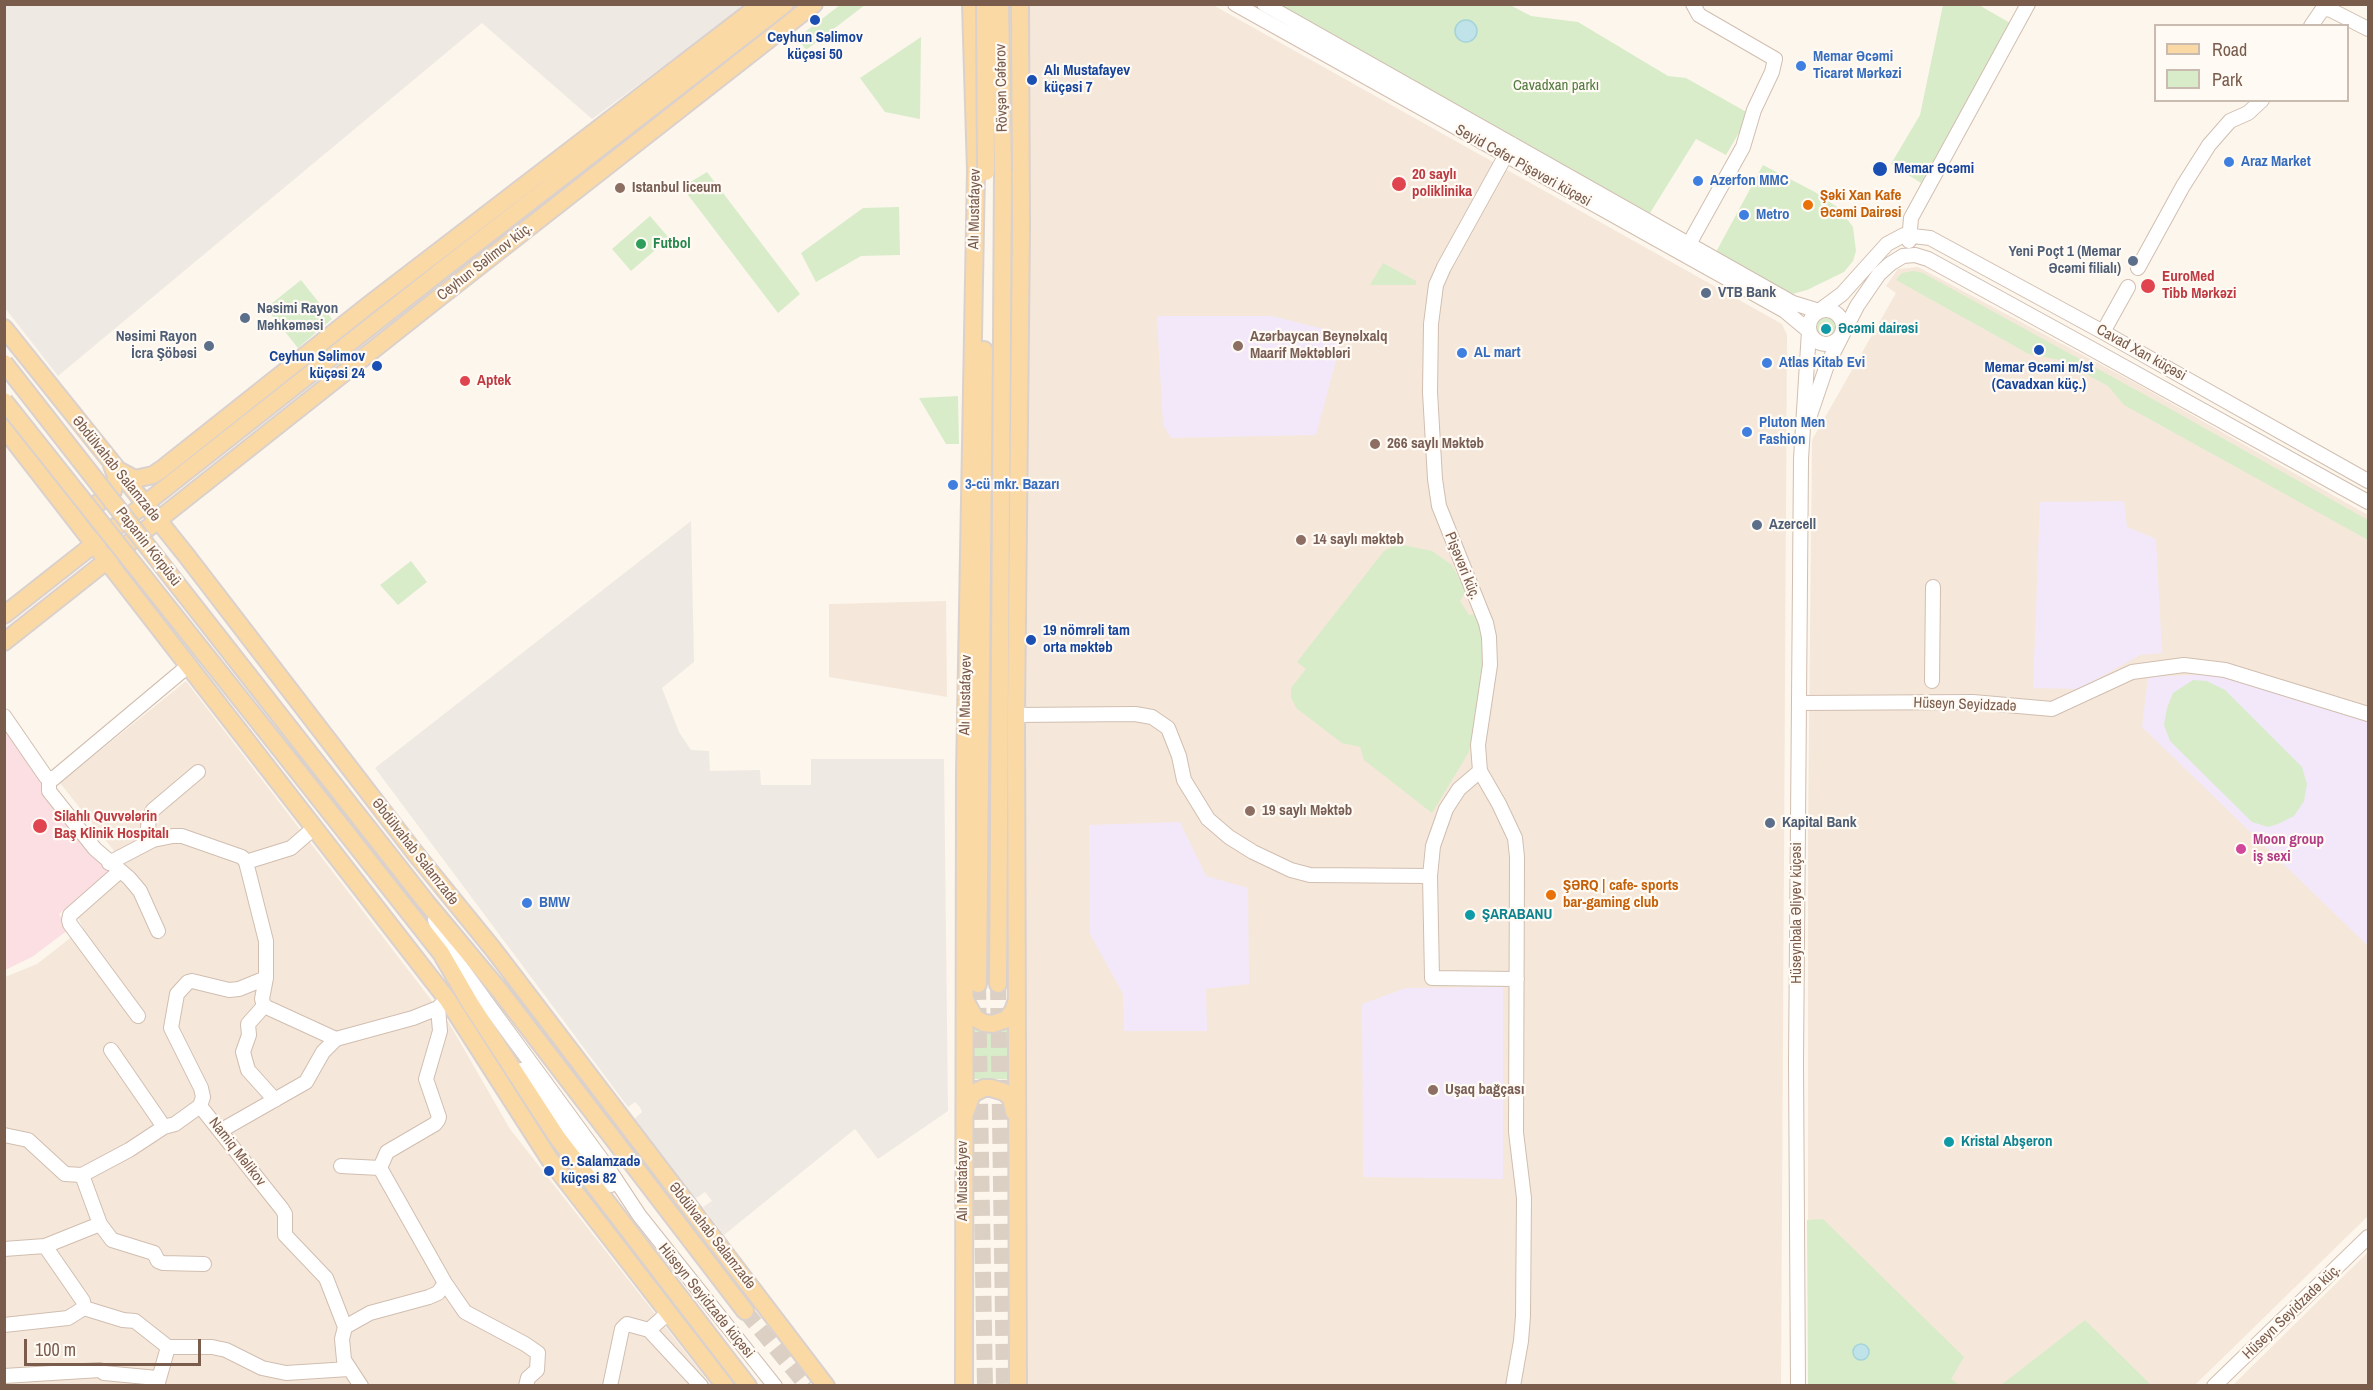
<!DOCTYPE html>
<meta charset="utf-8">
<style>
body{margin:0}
#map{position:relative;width:2373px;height:1390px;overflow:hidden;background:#fdf6ec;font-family:"Archivo Narrow",sans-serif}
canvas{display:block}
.frame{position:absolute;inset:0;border:6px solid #7a5c4d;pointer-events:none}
.legend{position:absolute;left:2154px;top:24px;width:195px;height:78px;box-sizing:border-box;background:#fffaf3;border:2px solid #cabbb1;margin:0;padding:8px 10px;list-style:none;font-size:18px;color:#7a5c4d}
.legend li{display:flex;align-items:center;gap:12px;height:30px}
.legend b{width:30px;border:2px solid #cabbb1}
.scale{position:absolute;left:24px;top:1339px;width:177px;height:27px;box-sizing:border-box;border:3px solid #7a5c4d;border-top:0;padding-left:8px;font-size:18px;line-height:21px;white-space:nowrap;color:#7a5c4d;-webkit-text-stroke:4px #fffaf3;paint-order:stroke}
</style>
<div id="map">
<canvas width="2373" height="1390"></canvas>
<div class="frame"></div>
<ul class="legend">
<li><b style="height:8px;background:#fbd9a5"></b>Road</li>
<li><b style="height:16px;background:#d8ecc9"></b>Park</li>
</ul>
<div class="scale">100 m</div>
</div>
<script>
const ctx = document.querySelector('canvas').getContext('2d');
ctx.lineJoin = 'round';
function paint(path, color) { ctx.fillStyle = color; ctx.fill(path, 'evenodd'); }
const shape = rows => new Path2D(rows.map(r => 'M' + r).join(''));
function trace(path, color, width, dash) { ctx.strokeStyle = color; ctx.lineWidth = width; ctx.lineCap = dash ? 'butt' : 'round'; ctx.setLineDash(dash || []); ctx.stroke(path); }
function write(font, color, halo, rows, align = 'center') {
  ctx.font = font + ' "Archivo Narrow",sans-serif'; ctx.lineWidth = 4.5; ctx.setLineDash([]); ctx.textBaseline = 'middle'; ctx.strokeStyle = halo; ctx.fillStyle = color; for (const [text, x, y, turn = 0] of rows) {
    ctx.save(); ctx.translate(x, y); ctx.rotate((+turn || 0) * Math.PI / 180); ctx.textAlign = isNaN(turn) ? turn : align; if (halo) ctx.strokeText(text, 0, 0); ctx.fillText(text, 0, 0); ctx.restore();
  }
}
paint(shape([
 [1028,5,1213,5,1782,324,1787,335,1781,1385,1028,1385,1025,972],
 [1918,267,2139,385,2368,515,2368,1216,2195,1385,1808,1386,1808,830,1812,440,1896,293,1886,286,1898,269],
 [946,601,947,697,829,677,829,604],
 [186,681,449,1023,510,1129,711,1385,5,1386,5,977,37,964,83,928,77,916,130,871,60,783],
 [2368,1252,2368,1385,2233,1385]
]), '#f5e8da');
paint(shape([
 [5,5,747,5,592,119,482,23,58,376,5,308],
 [691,521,694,662,662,688,679,732,691,750,709,751,710,771,760,770,761,785,811,785,811,759,944,759,948,1111,878,1159,855,1129,724,1235,703,1207,712,1201,709,1197,705,1192,695,1199,633,1120,642,1112,640,1107,635,1102,628,1107,375,768]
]), '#efe9e4');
paint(shape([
 [1157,316,1272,316,1343,334,1316,435,1171,438,1163,425],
 [2124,501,2127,527,2156,539,2162,653,2140,655,2079,689,2033,688,2040,502],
 [2215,674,2368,722,2368,946,2142,727,2148,677],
 [1180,822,1206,876,1248,888,1249,984,1206,989,1207,1031,1124,1031,1123,994,1090,934,1089,825],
 [1503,987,1503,1179,1363,1177,1362,1004,1406,988]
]), '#f3e8fa');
paint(shape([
 [4,730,111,873,59,914,68,930,32,957,5,970]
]), '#fbdfe3');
paint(shape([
 [840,5,865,5,806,50,797,38],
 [1275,5,1510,5,1531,16,1578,22,1668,76,1686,78,1750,114,1726,155,1696,139,1650,213],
 [1943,5,1979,5,2010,23,1921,183,1891,164,1920,115],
 [921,37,920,119,885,112,860,78],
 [1763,165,1815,192,1840,209,1853,227,1856,251,1853,261,1844,272,1807,290,1792,294,1784,291,1716,252],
 [707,172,800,294,778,313,682,187],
 [899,207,900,255,861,256,816,282,801,253,863,208],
 [650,216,669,238,631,271,612,249],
 [1383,263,1416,281,1416,285,1370,285],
 [1914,271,1923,273,2167,407,2368,520,2368,540,2124,405,2108,386,2060,360,2029,354,1896,280,1902,273],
 [301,280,332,319,298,348,266,308],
 '1816 328a10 10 0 1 1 20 0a10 10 0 1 1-20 0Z',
 [958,396,959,444,946,444,919,398],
 [1403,545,1432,551,1452,565,1466,591,1460,601,1469,615,1476,614,1485,646,1483,673,1469,752,1432,813,1364,760,1360,747,1342,743,1296,708,1291,697,1291,688,1306,669,1297,662,1384,551,1392,547],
 [411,561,427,582,398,605,380,585],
 [2193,680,2207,681,2225,690,2302,767,2307,784,2304,801,2294,816,2278,824,2268,827,2252,822,2170,741,2164,725,2167,708,2173,693],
 [1010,1028,1011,1079,973,1079,972,1029],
 [1823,1219,1964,1357,1951,1379,1959,1385,1808,1385,1807,1220],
 [2085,1320,2151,1385,2001,1385]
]), '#d8ecc9');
const water = shape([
 '1455 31a11 11 0 1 1 22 0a11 11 0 1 1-22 0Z',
 '1853 1352a8 8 0 1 1 16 0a8 8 0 1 1-16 0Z'
]);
paint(water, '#bfe3e8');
trace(water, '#a5d3da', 1.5);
trace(shape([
 [978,984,985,1386],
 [998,984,1004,1386],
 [745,1311,807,1386]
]), '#dcd0c4', 16, [16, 8]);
const minor = shape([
 [1235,4,1785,311,1809,331,1801,459,1796,1062,1798,1386],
 [1264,4,1793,303,1819,311,1842,294,1887,244,1904,235,1930,238,2103,332,2368,481],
 [2311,26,2322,10,2329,9,2368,29],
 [1512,144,1444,267,1436,285,1431,324,1430,392,1435,479,1439,506,1486,623,1489,637,1490,665,1478,745,1480,771,1499,804,1515,838,1517,857,1516,1132,1524,1198,1523,1316,1521,1341,1513,1386],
 [1909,241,1911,218,2028,4],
 [1689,244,1743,147,1754,110,1772,72,1775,59,1699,15,1693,4],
 [2138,268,2183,186,2209,145,2230,121,2248,113,2262,100],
 '1809 327a17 17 0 1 1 34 0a17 17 0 1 1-34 0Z',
 [2103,332,2128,287],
 [1809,418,1827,365,1857,306,1879,274,1890,264,1903,256,1915,255,1928,259,2092,349,2368,502],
 [1932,681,1933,587],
 [1799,703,1973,702,2052,709,2132,672,2184,665,2225,670,2368,714],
 [1016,715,1135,714,1152,717,1168,728,1179,756,1184,780,1208,819,1229,837,1253,852,1291,870,1310,875,1430,876],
 [4,716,46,777,53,779,188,666],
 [1480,771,1459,789,1446,809,1433,846,1430,876,1432,978,1517,979],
 [49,779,49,791,95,849,129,878,140,891,158,931],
 [153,840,148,828,149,818,153,810,198,772],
 [246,862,291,848,314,828],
 [109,863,153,840,173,836,182,836,242,857,246,862,266,941,266,978,262,999,264,1006,336,1039,413,1018,438,1008,447,999],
 [120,871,70,915,69,920,70,924,138,1016],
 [435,920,454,958,610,1171,639,1215,775,1386],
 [264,1006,248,1024,249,1035,243,1052,248,1070,275,1100],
 [111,1050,164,1127],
 [522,1070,597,1171,611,1185],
 [200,1106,203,1097,201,1088,171,1028,177,994,188,982,192,981,229,990,239,989,266,978],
 [220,1131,306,1082,323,1052,336,1039],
 [4,1135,28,1140,65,1174,82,1175],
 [341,1166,380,1168,445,1283,438,1293,429,1297,370,1313,345,1327],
 [380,1168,387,1152,435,1124,438,1120,439,1117,426,1079,440,1031,438,1008],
 [100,1224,112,1240,154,1253,158,1261,163,1263,204,1264],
 [45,1246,83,1301,84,1308,123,1320,135,1321,168,1347,157,1386],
 [4,1249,45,1246,100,1224,82,1175,129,1150,164,1127,175,1124,200,1106,282,1209,285,1214,285,1235,326,1278,345,1327,342,1339,344,1360,361,1386],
 [445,1283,465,1312,525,1344,538,1353,537,1370,528,1378,526,1386],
 [4,1325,68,1318,84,1308],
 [649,1330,668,1313],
 [168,1347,212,1347,226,1350,262,1368,286,1373,349,1369],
 [4,1376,100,1370,104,1373,157,1378],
 [610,1386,622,1329,627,1324,649,1330,701,1386],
 [2214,1386,2368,1237]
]);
const major = shape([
 [4,328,186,555,415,853,493,949,826,1386],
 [4,428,447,999,550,1160,725,1386],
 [120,471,135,479,153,475,162,469,370,304,761,4],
 [77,511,85,512,92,508,113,491,116,476,112,465],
 [4,615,442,270,785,4],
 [4,642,431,304,814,4],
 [291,730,426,902,500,991,745,1311],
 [274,741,441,953,470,1003,557,1137,748,1386],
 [978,984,984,350],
 [998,984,1003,172],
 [965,1000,975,1018,984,1023,993,1024,1007,1019,1013,1011,1017,1000],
 [966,1111,972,1094,984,1088,991,1088,1004,1092,1011,1098,1014,1112],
 [964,1386,965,774,976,171,971,4],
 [1018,1386,1016,715,1021,229,1020,4]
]);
trace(minor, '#d1beb0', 16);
trace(major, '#dad1cd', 20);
trace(minor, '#fff', 14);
trace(major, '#fbd9a5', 16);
const majorBridge = shape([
 [985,4,986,172],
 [1000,4,1003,172],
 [4,363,291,730],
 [4,401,274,741]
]);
trace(majorBridge, '#dad1cd', 20, []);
trace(majorBridge, '#fbd9a5', 16);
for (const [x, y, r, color] of [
 [815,20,6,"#1a4fb4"],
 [1801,66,6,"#3f7fe0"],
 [1032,80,6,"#1a4fb4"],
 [2229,162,6,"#3f7fe0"],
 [1880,169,8,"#1a4fb4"],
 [1698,181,6,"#3f7fe0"],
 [1399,184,8,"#e0444e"],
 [620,188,6,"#8d6e63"],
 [1808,205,6,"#e8710a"],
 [1744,215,6,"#3f7fe0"],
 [641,244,6,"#2e9e5b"],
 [2133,261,6,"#5c6f8a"],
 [2148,286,8,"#e0444e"],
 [1706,293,6,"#5c6f8a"],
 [245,318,6,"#5c6f8a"],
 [1826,329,6,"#0f9aa8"],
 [209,346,6,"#5c6f8a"],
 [1238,346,6,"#8d6e63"],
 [2039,350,6,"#1a4fb4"],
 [1462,353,6,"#3f7fe0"],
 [1767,363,6,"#3f7fe0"],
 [377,366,6,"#1a4fb4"],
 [465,381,6,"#e0444e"],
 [1747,432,6,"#3f7fe0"],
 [1375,444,6,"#8d6e63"],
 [953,485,6,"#3f7fe0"],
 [1757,525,6,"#5c6f8a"],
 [1301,540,6,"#8d6e63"],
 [1031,640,6,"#1a4fb4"],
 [1250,811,6,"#8d6e63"],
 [1770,823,6,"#5c6f8a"],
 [40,826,8,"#e0444e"],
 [2241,849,6,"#d1479c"],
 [1551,895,6,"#e8710a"],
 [527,903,6,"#3f7fe0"],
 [1470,915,6,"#0f9aa8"],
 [1433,1090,6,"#8d6e63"],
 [1949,1142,6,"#0f9aa8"],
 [549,1171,6,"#1a4fb4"]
]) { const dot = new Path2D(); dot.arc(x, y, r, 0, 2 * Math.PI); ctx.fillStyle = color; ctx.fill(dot); trace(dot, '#fffaf3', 2); }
write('bold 15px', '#164399', '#fffaf3', [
 ["Ceyhun Səlimov",815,38,"center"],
 ["küçəsi 50",815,55,"center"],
 ["Alı Mustafayev",1044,71],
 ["küçəsi 7",1044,88],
 ["Memar Əcəmi",1894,169],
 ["Ceyhun Səlimov",365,357,"right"],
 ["küçəsi 24",365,374,"right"],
 ["Memar Əcəmi m/st",2039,368,"center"],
 ["(Cavadxan küç.)",2039,385,"center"],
 ["19 nömrəli tam",1043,631],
 ["orta məktəb",1043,648],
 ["Ə. Salamzadə",561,1162],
 ["küçəsi 82",561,1179]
], 'left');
write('bold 15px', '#366cbe', '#fffaf3', [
 ["Memar Əcəmi",1813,57],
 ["Ticarət Mərkəzi",1813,74],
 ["Araz Market",2241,162],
 ["Azerfon MMC",1710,181],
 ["Metro",1756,215],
 ["AL mart",1474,353],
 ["Atlas Kitab Evi",1779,363],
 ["Pluton Men",1759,423],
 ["Fashion",1759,440],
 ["3-cü mkr. Bazarı",965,485],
 ["BMW",539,903]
], 'left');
write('15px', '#537a41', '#fffaf3', [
 ["Cavadxan parkı",1556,86]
]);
write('15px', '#7a5c4d', '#fffaf3', [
 ["Rövşən Cəfərov",1002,88,-91],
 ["Seyid Cəfər Pişəvəri küçəsi",1523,166,29],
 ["Alı Mustafayev",975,209,-89],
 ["Ceyhun Səlimov küç.",485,262,-38],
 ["Cavad Xan küçəsi",2141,353,29],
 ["Əbdülvahab Salamzadə",116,469,51],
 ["Papanin Körpüsü",148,547,52],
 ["Pişəvəri küç.",1462,566,68],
 ["Alı Mustafayev",966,695,-89],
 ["Hüseyn Seyidzadə",1965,705,2],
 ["Əbdülvahab Salamzadə",415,852,52],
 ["Hüseynbala Əliyev küçəsi",1797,913,-90],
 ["Namiq Məlikov",237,1152,52],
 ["Alı Mustafayev",963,1181,-90],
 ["Əbdülvahab Salamzadə",712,1236,52],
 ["Hüseyn Seyidzadə küçəsi",706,1301,51],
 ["Hüseyn Seyidzadə küç.",2292,1312,-44]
]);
write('bold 15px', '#be3a42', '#fffaf3', [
 ["20 saylı",1412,175],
 ["poliklinika",1412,192],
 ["EuroMed",2162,277],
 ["Tibb Mərkəzi",2162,294],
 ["Aptek",477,381],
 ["Silahlı Quvvələrin",54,817],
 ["Baş Klinik Hospitalı",54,834]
], 'left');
write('bold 15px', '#785e54', '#fffaf3', [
 ["Istanbul liceum",632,188],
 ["Azərbaycan Beynəlxalq",1250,337],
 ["Maarif Məktəbləri",1250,354],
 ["266 saylı Məktəb",1387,444],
 ["14 saylı məktəb",1313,540],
 ["19 saylı Məktəb",1262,811],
 ["Uşaq bağçası",1445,1090]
], 'left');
write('bold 15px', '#c56008', '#fffaf3', [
 ["Şəki Xan Kafe",1820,196],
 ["Əcəmi Dairəsi",1820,213],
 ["ŞƏRQ | cafe- sports",1563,886],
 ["bar-gaming club",1563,903]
], 'left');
write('bold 15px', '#27864d', '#fffaf3', [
 ["Futbol",653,244]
], 'left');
write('bold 15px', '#4e5e75', '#fffaf3', [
 ["Yeni Poçt 1 (Memar",2121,252,"right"],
 ["Əcəmi filialı)",2121,269,"right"],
 ["VTB Bank",1718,293],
 ["Nəsimi Rayon",257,309],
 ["Məhkəməsi",257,326],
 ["Nəsimi Rayon",197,337,"right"],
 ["İcra Şöbəsi",197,354,"right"],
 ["Azercell",1769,525],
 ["Kapital Bank",1782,823]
], 'left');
write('bold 15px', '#0d838f', '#fffaf3', [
 ["Əcəmi dairəsi",1838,329],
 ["ŞARABANU",1482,915],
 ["Kristal Abşeron",1961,1142]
], 'left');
write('bold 15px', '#b23c85', '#fffaf3', [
 ["Moon group",2253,840],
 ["iş sexi",2253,857]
], 'left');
</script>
